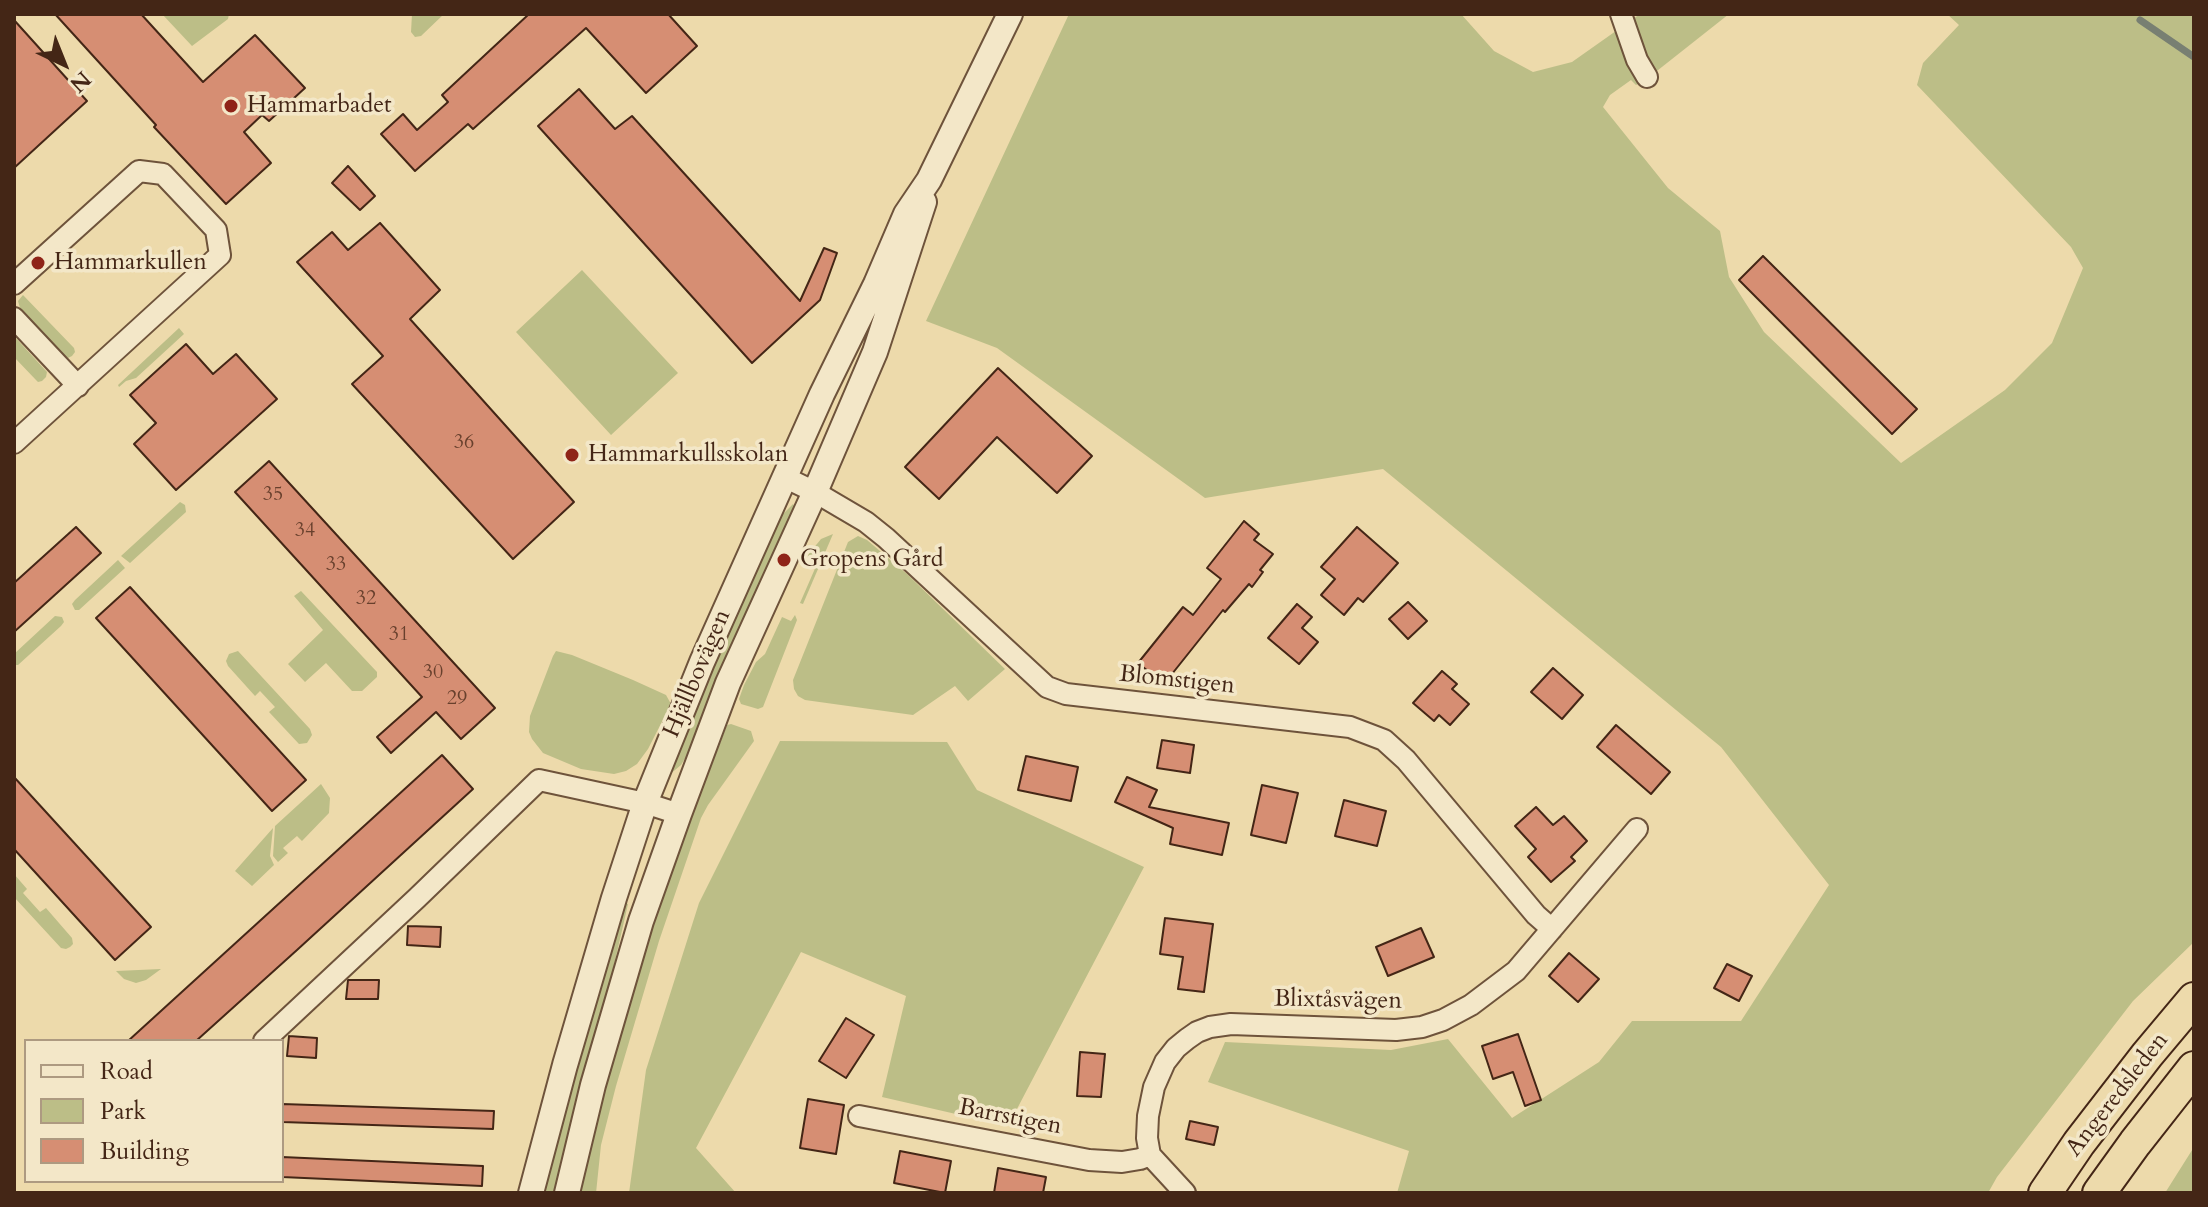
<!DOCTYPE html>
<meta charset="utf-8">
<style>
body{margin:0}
#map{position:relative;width:2208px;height:1207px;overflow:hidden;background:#eddaab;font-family:Cardo,serif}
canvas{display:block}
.frame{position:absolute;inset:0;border:16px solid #442616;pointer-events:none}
.legend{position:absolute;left:24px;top:1039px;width:260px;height:144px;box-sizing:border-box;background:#f3e7c8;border:2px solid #ad9a81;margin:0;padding:10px 14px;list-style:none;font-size:24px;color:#442616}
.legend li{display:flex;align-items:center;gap:16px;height:40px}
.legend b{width:40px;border:2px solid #ad9a81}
.north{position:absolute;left:24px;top:24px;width:80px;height:80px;-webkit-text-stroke:6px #f3e7c8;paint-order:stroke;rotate:137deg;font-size:22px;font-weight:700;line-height:32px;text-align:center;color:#442616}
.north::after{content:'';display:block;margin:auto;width:28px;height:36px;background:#442616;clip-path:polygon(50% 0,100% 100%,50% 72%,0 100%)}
</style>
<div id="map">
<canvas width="2208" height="1207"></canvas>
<div class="frame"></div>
<ul class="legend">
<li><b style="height:10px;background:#f3e7c8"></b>Road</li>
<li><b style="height:22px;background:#bcbe87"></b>Park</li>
<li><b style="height:22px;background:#d68e73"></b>Building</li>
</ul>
<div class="north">N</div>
</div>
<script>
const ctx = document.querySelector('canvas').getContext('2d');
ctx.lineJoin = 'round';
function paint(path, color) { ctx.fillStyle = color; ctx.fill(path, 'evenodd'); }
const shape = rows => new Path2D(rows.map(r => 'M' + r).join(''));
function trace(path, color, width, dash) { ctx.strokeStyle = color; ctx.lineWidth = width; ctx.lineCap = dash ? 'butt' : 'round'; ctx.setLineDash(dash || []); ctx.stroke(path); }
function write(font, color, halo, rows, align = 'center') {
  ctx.font = font + ' Cardo,serif'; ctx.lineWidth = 7; ctx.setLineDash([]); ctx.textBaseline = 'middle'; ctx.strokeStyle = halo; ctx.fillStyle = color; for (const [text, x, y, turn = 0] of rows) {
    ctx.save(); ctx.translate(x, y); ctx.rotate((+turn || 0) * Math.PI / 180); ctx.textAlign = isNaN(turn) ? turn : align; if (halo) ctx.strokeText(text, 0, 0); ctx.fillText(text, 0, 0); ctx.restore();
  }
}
paint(shape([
 [162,14,229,14,228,19,192,46],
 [412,14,444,14,421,36,415,37,411,32],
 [1069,14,1461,14,1494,51,1533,72,1572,62,1640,14,1729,14,1648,78,1636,85,1631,80,1610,95,1603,107,1668,188,1720,231,1729,277,1764,332,1901,463,2005,390,2052,343,2083,268,2071,247,1917,85,1923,63,1959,25,1947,14,2194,14,2194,942,2133,1001,1997,1177,1988,1193,1397,1193,1409,1151,1208,1082,1225,1042,1391,1050,1448,1039,1512,1118,1599,1062,1632,1021,1741,1021,1829,885,1721,747,1383,469,1205,498,997,348,926,321],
 [582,270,678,373,611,435,516,332],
 [23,295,74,348,75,352,72,356,68,358,63,356,20,308,18,301],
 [179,328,184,334,136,378,126,381,119,387,118,385],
 [14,336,47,372,46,377,42,381,38,382,36,380,14,357],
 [180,502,185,505,186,512,130,563,121,556],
 [793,504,796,509,689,752,681,765,669,775,693,711,778,519],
 [833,534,803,604,800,603,817,564,807,560,808,555,821,539],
 [858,536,867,540,907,574,1005,669,968,701,955,686,913,715,805,700,798,696,794,689,793,680,848,542],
 [118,560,125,568,79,610,75,610,72,604,75,600],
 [301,591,377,672,377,677,362,691,352,691,326,663,305,682,288,664,323,630,294,596],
 [795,615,797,620,763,707,758,709,741,704,739,699,744,685,756,662,765,654,782,617,791,621],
 [55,616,62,617,64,622,61,626,18,665,14,665,14,654],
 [238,651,310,729,312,735,307,743,299,744,269,712,275,707,260,691,255,696,228,666,226,661,229,654],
 [556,651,572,655,633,680,666,695,671,704,648,749,637,764,626,771,614,774,581,769,543,753,532,739,529,732,530,716,553,656],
 [731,724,751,731,754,741,708,805,701,818,659,941,616,1086,601,1145,596,1193,579,1193,617,1043,644,953,709,765,712,764,727,725],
 [780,741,947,742,977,790,1144,867,1008,1126,882,1097,906,996,801,952,696,1148,736,1193,629,1193,646,1070,699,903],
 [321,784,330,798,329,813,302,841,297,836,283,848,288,853,278,862,273,856,275,826],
 [273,828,270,856,274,865,252,886,235,871],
 [14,874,27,889,23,893,40,912,46,908,72,938,73,944,70,947,66,949,61,948,14,897],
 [622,902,628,904,607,996,570,1128,554,1193,538,1193],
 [161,969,146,980,136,983,124,979,116,971],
 [2194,1147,2194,1193,2165,1193]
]), '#bcbe87');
trace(shape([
 [2140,20,2194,57]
]), '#787f72', 7);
const building = shape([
 [55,14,141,14,203,82,255,35,305,88,269,121,262,115,244,132,271,163,226,204,154,127,156,125,55,14],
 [529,14,668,14,697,46,646,93,586,28,473,129,468,124,415,171,381,134,403,114,417,130,448,102,442,95,529,14],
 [14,20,87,101,14,168,14,20],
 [579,89,615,129,632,116,800,301,824,248,837,253,820,300,752,363,538,126,579,89],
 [348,166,375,196,360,210,332,183,348,166],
 [380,223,440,290,410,319,574,502,513,559,352,384,383,356,297,262,332,232,348,250,380,223],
 [1763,256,1917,409,1892,434,1739,280,1763,256],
 [186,344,213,374,236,354,277,399,176,490,134,444,156,423,130,395,186,344],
 [998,368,1092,456,1057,493,997,437,939,499,905,467,998,368],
 [269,461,495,708,461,739,436,712,391,753,377,737,422,697,235,492,269,461],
 [1244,521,1259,534,1254,540,1273,554,1260,570,1263,572,1252,587,1249,584,1225,612,1223,610,1164,684,1138,663,1183,607,1193,615,1221,579,1207,568,1244,521],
 [76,527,101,553,14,632,14,583,76,527],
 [1357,527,1398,563,1363,602,1358,598,1344,615,1321,595,1335,579,1321,567,1357,527],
 [130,587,306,780,272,811,96,618,130,587],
 [1408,602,1427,621,1408,639,1389,619,1408,602],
 [1297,604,1312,617,1302,628,1318,642,1299,664,1268,638,1297,604],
 [1553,668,1583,695,1562,719,1531,692,1553,668],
 [1442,671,1457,684,1452,689,1469,704,1450,725,1439,715,1434,721,1413,703,1442,671],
 [1616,725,1670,772,1651,794,1597,747,1616,725],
 [1162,740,1194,745,1190,773,1157,768,1162,740],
 [442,755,473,789,297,950,196,1041,128,1041,442,755],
 [1026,756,1078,767,1071,801,1018,790,1026,756],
 [14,777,151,927,115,960,14,849,14,777],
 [1127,777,1157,790,1149,807,1229,823,1222,855,1170,844,1173,828,1115,802,1127,777],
 [1262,785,1298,793,1286,843,1251,835,1262,785],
 [1344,800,1386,811,1377,846,1335,836,1344,800],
 [1536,807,1553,825,1564,816,1587,841,1571,857,1575,861,1551,882,1528,857,1536,849,1515,826,1536,807],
 [1165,918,1213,924,1204,992,1178,989,1183,957,1160,954,1165,918],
 [408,926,441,927,440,947,407,945,408,926],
 [1421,928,1434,957,1388,976,1376,947,1421,928],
 [1569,953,1599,979,1578,1002,1549,976,1569,953],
 [1727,964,1752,976,1739,1001,1714,988,1727,964],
 [348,980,379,980,378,999,346,999,348,980],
 [846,1018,874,1035,846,1078,819,1061,846,1018],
 [1518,1034,1541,1100,1525,1106,1513,1072,1493,1079,1482,1046,1518,1034],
 [289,1036,317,1038,316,1058,287,1056,289,1036],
 [1080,1052,1105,1054,1101,1097,1077,1096,1080,1052],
 [808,1099,844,1105,836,1154,800,1148,808,1099],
 [282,1104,494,1111,493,1129,282,1122,282,1104],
 [1190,1121,1218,1127,1214,1145,1186,1139,1190,1121],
 [900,1151,951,1161,945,1193,894,1183,900,1151],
 [282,1157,483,1166,482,1186,282,1177,282,1157],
 [998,1168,1046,1177,1043,1193,994,1193,998,1168]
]);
paint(building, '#d68e73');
trace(building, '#442616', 2);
const minor = shape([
 [1621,14,1637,60,1647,77],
 [14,284,139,171,163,174,216,230,220,255,14,443],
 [14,318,78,386],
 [784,477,815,492,866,522,886,538,1047,687,1066,694,1350,727,1384,740,1406,760,1536,915,1552,929],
 [264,1041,417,898,539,780,645,803,679,814],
 [859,1116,1089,1160,1122,1162,1140,1159,1150,1155],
 [1185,1193,1150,1155,1147,1138,1148,1116,1154,1087,1165,1062,1176,1048,1187,1039,1197,1032,1210,1027,1231,1024,1396,1030,1422,1027,1443,1020,1471,1005,1516,971,1637,829]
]);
const tertiary = shape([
 [531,1193,565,1065,614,898,645,803,702,662,822,394,876,284,906,214,929,180,1010,14],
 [567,1193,593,1085,641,921,679,814,728,683,815,492,875,352,924,202]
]);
const trunk = shape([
 [2045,1193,2079,1143,2147,1055,2194,999],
 [2099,1193,2135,1143,2194,1068]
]);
trace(minor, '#6e533b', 24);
trace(tertiary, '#6e533b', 28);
trace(trunk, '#442616', 36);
trace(minor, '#f3e7c8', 20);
trace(tertiary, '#f3e7c8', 24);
trace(trunk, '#eddaab', 32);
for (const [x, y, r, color] of [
 [231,106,8,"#8f2418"],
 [38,263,8,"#8f2418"],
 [572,455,8,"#8f2418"],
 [784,560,8,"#8f2418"]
]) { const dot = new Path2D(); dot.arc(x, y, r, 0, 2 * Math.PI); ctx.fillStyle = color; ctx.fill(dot); trace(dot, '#f3e7c8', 3); }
write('20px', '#68402d', null, [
 ["36",464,443],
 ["35",273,495],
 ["34",305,531],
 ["33",336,565],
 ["32",366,599],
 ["31",399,635],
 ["30",433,673],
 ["29",457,699]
]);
write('24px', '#442616', '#f3e7c8', [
 ["Hammarbadet",247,106],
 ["Hammarkullen",54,263],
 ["Hammarkullsskolan",588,455],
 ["Gropens Gård",800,560]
], 'left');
write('24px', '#442616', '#f3e7c8', [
 ["Hjällbovägen",698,674,-67],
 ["Blomstigen",1177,681,6],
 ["Blixtåsvägen",1338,1001,1],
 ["Angeredsleden",2118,1095,-52],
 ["Barrstigen",1010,1118,11]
]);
</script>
